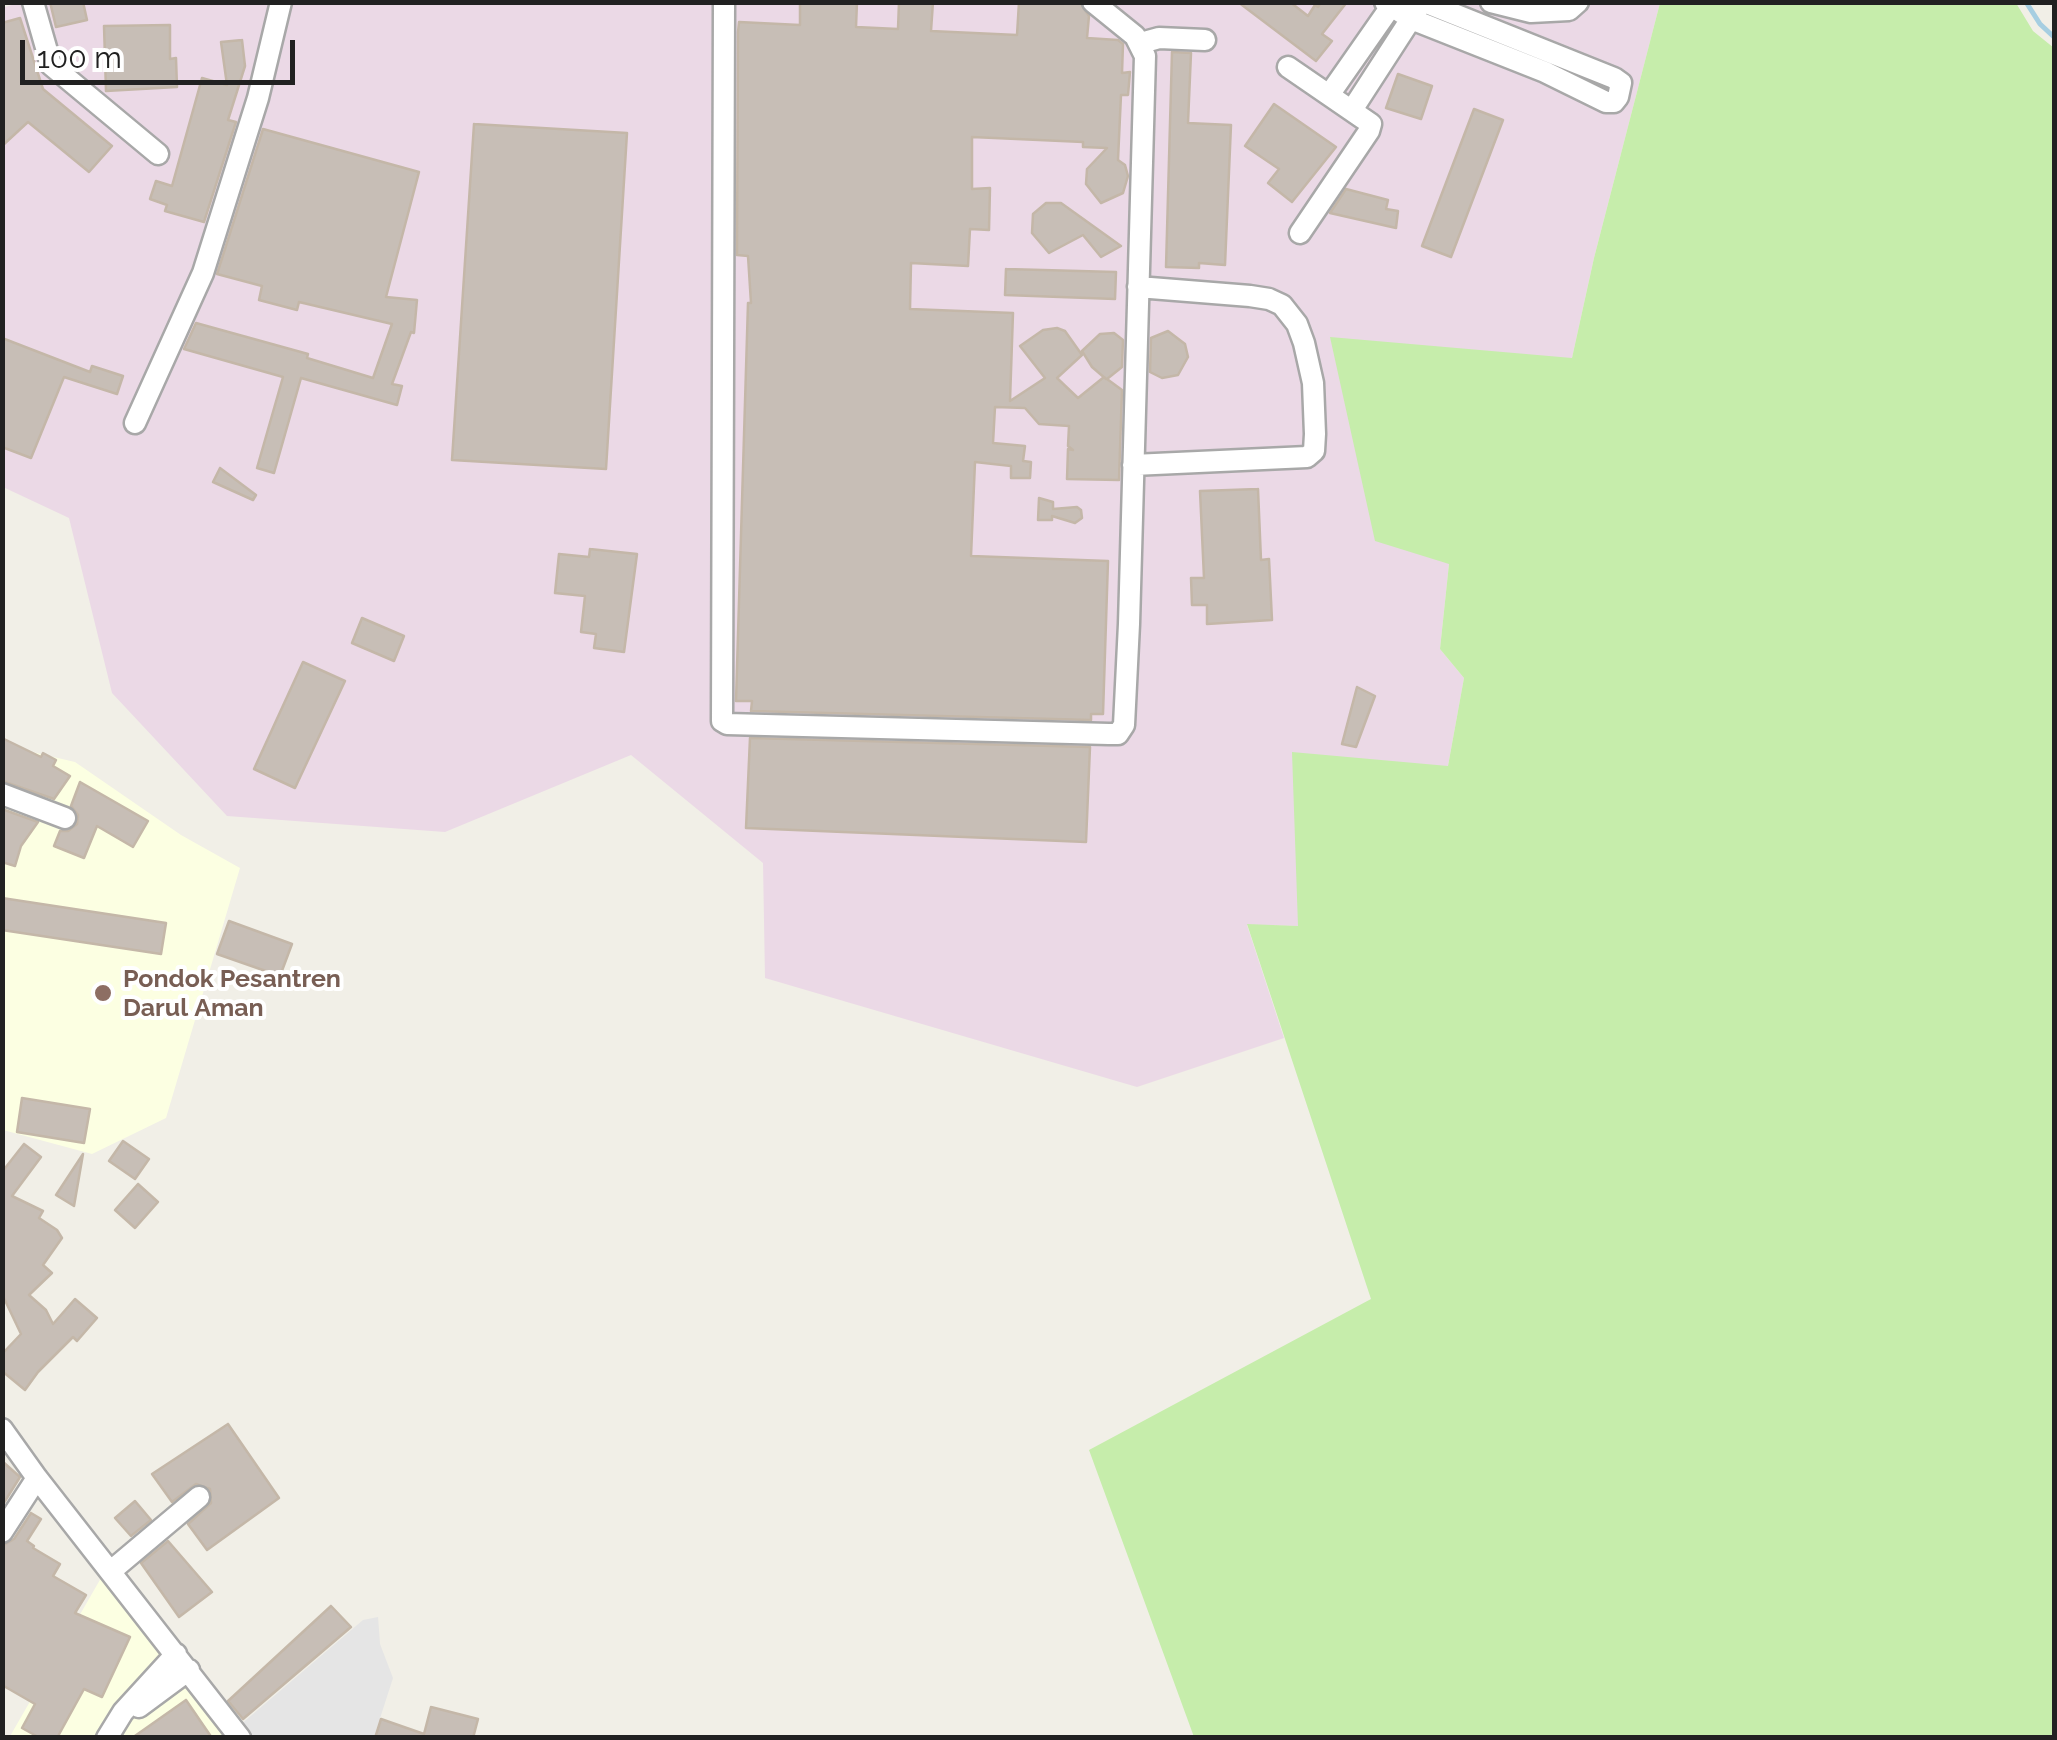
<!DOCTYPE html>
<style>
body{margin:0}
#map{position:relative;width:2057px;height:1740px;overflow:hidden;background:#f1efe7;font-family:Raleway,sans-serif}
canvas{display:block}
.frame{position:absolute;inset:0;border:5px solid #212121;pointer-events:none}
.scale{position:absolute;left:20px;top:40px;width:275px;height:45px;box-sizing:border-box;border:5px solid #212121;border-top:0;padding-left:12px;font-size:30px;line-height:35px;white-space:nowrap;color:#212121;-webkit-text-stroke:8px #fff;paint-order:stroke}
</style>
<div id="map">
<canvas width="2057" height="1740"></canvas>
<div class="frame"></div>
<div class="scale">100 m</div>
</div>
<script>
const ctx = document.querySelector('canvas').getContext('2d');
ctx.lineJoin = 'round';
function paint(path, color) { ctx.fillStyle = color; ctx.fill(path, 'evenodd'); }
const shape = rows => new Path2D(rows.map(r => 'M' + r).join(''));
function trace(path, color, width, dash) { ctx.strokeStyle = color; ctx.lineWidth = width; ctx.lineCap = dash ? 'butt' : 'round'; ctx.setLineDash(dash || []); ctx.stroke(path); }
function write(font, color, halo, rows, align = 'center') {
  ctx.font = font + ' Raleway,sans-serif'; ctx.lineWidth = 8; ctx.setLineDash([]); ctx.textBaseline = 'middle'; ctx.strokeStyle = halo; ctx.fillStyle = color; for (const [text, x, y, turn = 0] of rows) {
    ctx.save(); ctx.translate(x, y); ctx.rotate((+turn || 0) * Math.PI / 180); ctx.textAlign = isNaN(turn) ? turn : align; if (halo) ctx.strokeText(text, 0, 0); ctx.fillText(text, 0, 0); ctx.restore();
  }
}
paint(shape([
 [18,3,1660,3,1594,258,1572,358,1449,564,1440,649,1464,678,1448,766,1298,926,1247,925,1284,1038,1137,1087,765,978,763,863,631,755,445,832,227,816,112,693,69,518,3,487,2,8]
]), '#ebd9e6');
paint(shape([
 [2,745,75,762,181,835,240,868,166,1118,92,1154,3,1130],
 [101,1578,224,1737,9,1738]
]), '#fcffe2');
paint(shape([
 [1660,3,2016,3,2033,31,2054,48,2054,1737,1194,1737,1089,1450,1371,1299,1247,924,1298,926,1292,752,1448,766,1464,678,1440,649,1449,564,1375,541,1330,337,1572,358,1594,258]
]), '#c6edab');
paint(shape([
 [378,1617,380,1644,393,1678,374,1737,249,1737,239,1726,363,1620]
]), '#e5e5e5');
trace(shape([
 [2026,2,2040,24,2054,37]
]), '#a6cee1', 5);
const building = shape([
 [50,2,83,2,87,20,56,27,50,2],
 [800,2,857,2,856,27,898,29,899,2,933,2,931,31,1017,35,1019,2,1080,2,1089,16,1087,38,1118,40,1123,44,1122,73,1130,72,1128,95,1121,95,1118,160,1125,165,1128,176,1123,193,1101,203,1086,184,1087,169,1107,148,1083,147,1083,142,972,137,972,189,990,188,989,230,970,229,968,266,911,263,910,309,1013,313,1010,401,1045,378,1020,346,1043,330,1057,328,1065,331,1082,355,1057,378,1078,398,1104,377,1106,379,1092,367,1082,351,1100,334,1114,333,1123,340,1122,367,1107,379,1122,390,1119,480,1067,479,1068,449,1073,450,1068,446,1069,426,1039,424,1025,408,995,407,993,443,1025,446,1023,461,1031,462,1030,478,1011,478,1011,466,975,462,971,556,1108,561,1103,714,1091,714,1091,720,751,711,752,701,736,701,748,303,751,303,748,256,737,255,738,32,739,22,800,25,800,2],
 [1238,2,1290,2,1308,16,1315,5,1318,7,1321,2,1347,2,1322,34,1332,41,1316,61,1238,2],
 [20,18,43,89,112,146,89,172,28,122,2,146,2,23,20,18],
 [170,25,170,59,176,58,177,87,106,91,104,26,170,25],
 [242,40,245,66,228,120,236,122,204,222,165,211,167,205,150,199,156,181,172,186,202,78,227,85,221,42,242,40],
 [1172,52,1191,53,1188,123,1231,125,1225,265,1199,263,1199,268,1166,267,1172,52],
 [1398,74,1432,86,1421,119,1386,108,1398,74],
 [1274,104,1336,147,1292,202,1268,183,1279,169,1245,146,1274,104],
 [1474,109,1503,120,1451,257,1422,246,1474,109],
 [474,124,627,133,606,469,452,460,474,124],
 [263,129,419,172,386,297,417,300,414,333,411,332,392,384,402,386,397,405,301,378,274,473,257,468,283,377,184,349,196,323,308,354,307,358,373,378,392,324,299,302,297,310,259,300,262,286,217,274,263,129],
 [1346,189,1388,200,1386,209,1398,211,1396,228,1330,213,1346,189],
 [1046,203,1061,203,1121,246,1101,257,1083,235,1049,253,1032,233,1033,214,1046,203],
 [1006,269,1116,272,1115,299,1005,295,1006,269],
 [1168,331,1185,344,1188,357,1178,375,1162,378,1150,372,1151,338,1168,331],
 [2,338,90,372,92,366,123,376,117,394,64,377,31,458,2,447,2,338],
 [220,468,256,495,253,500,213,482,220,468],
 [1258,489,1261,560,1269,559,1272,620,1207,624,1207,605,1192,605,1191,578,1204,578,1200,491,1258,489],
 [1039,498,1053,502,1053,509,1077,507,1081,510,1082,518,1075,523,1052,516,1052,520,1038,520,1039,498],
 [590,549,637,554,624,652,594,648,596,634,581,632,585,596,555,593,559,554,589,557,590,549],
 [362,618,404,636,394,661,352,643,362,618],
 [303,662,345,681,295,788,254,769,303,662],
 [1357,687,1375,696,1356,747,1342,744,1357,687],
 [2,738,41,757,43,753,56,760,53,766,70,776,54,799,2,781,2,738],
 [750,738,1090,747,1086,842,746,828,750,738],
 [80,782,148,821,133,847,97,826,84,858,54,846,60,831,68,831,77,824,78,815,71,806,80,782],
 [2,809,38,822,21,846,15,866,2,862,2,809],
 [2,898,166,923,161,954,2,930,2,898],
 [229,921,292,944,280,976,217,954,229,921],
 [22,1098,90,1109,84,1143,17,1132,22,1098],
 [123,1141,149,1159,135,1179,109,1161,123,1141],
 [24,1144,41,1157,12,1196,43,1211,39,1218,57,1230,62,1238,43,1265,52,1273,29,1295,46,1310,53,1324,75,1299,97,1318,77,1341,73,1337,38,1372,25,1390,2,1371,2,1354,21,1334,2,1294,2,1172,24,1144],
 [83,1154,74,1206,56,1195,83,1154],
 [138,1184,158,1202,135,1228,115,1210,138,1184],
 [228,1424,279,1498,207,1550,188,1524,211,1503,210,1489,196,1484,172,1502,152,1474,228,1424],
 [2,1461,20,1477,2,1506,2,1461],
 [135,1501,151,1520,131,1536,115,1518,135,1501],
 [31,1513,41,1519,27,1541,34,1546,33,1548,60,1564,53,1576,86,1595,75,1613,130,1637,102,1697,84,1689,57,1738,40,1738,22,1728,35,1704,2,1685,2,1546,14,1539,31,1513],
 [168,1541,212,1592,179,1617,141,1563,168,1541],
 [331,1606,351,1627,243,1719,228,1701,331,1606],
 [186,1700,212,1738,132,1738,186,1700],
 [431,1707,478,1719,473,1738,375,1738,381,1719,424,1734,431,1707]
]);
paint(building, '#c7beb6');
trace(building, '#c4b7a8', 2.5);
const minor = shape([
 [33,2,51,65,158,154],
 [724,2,722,721,727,724,1109,734,1118,734,1124,725,1129,624,1145,56,1135,36,1093,2],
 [1385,2,1411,19,1545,72,1606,102,1614,102,1618,97,1621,83,1614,78,1424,2],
 [1491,2,1531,12,1569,10,1578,2],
 [1141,43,1159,38,1205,40],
 [1288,67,1371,124,1369,131,1300,233],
 [1329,95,1394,2],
 [1352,110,1418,8],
 [135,423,203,273,258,98,281,2],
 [1133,465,1307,457,1314,451,1315,434,1313,383,1304,343,1297,324,1282,305,1269,299,1250,296,1138,287],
 [2,794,65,818],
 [2,1429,37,1478,240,1738],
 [2,1532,37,1478],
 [111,1571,199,1497],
 [139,1707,189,1670],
 [107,1738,123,1712,176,1654]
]);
trace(minor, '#a8a8a8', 25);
trace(minor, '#fff', 20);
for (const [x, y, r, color] of [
 [103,993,10,"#8d6e63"]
]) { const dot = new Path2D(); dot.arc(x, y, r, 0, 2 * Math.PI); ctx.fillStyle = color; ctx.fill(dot); trace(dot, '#fff', 4); }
write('bold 25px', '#785e54', '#fff', [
 ["Pondok Pesantren",123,979],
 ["Darul Aman",123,1008]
], 'left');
</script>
